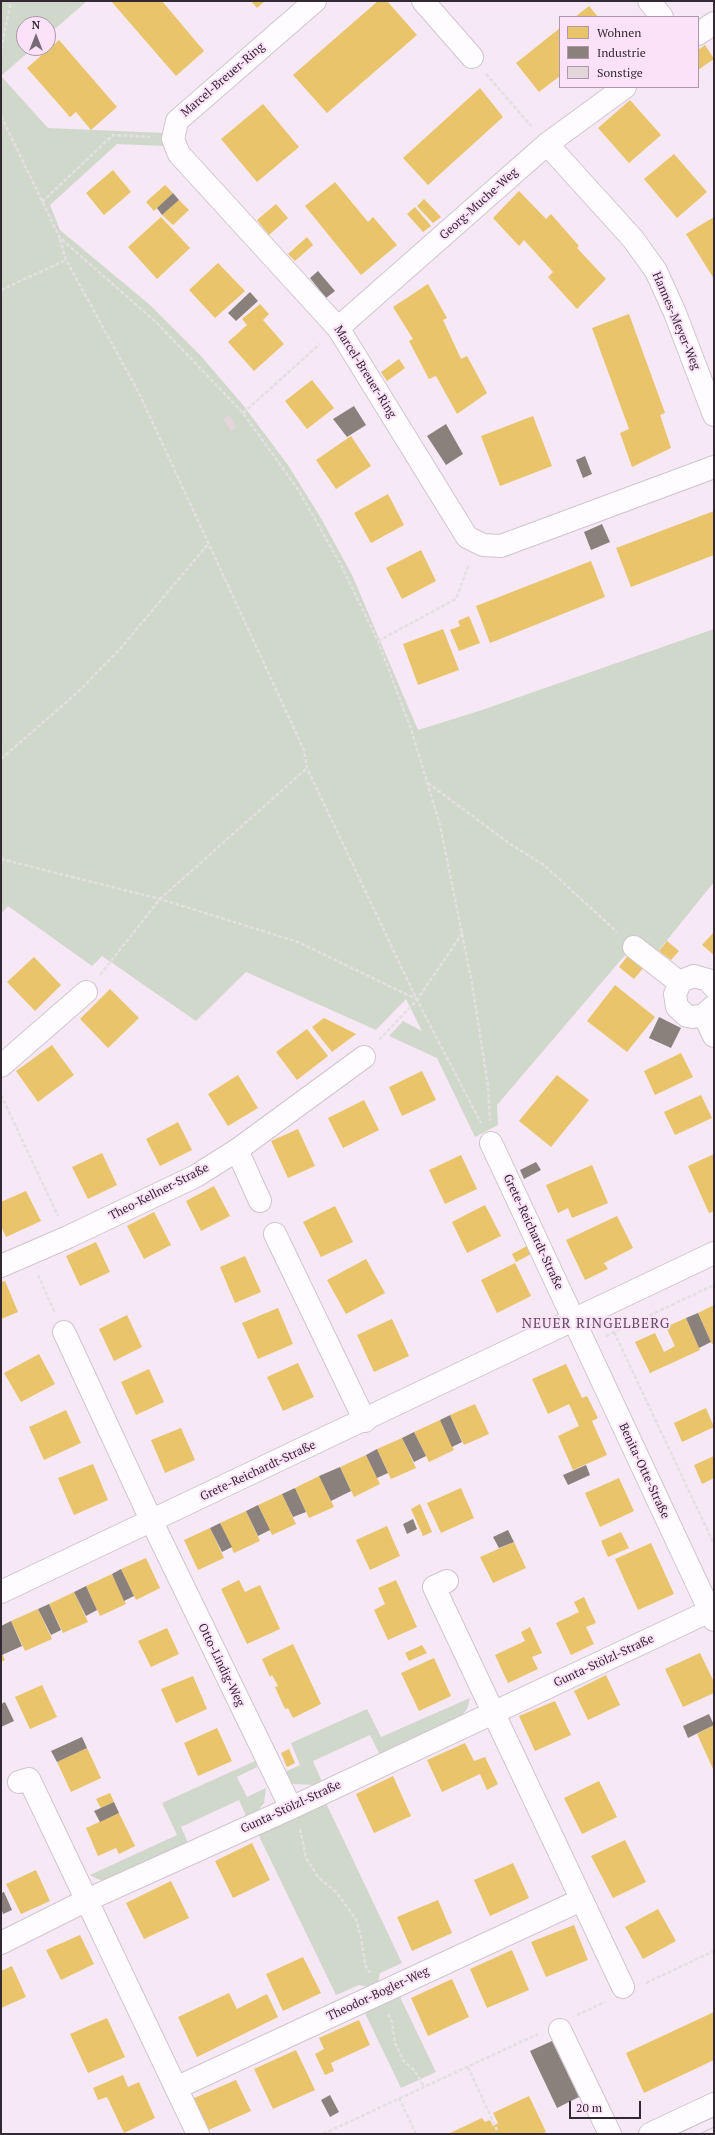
<!DOCTYPE html>
<meta charset="utf-8">
<style>
body{margin:0}
#map{position:relative;width:715px;height:2135px;overflow:hidden;background:#f6e8f5;font-family:"PT Serif",serif}
canvas{display:block}
.frame{position:absolute;inset:0;border:2px solid #332932;pointer-events:none}
.legend{position:absolute;left:559px;top:16px;width:140px;height:72px;box-sizing:border-box;background:#fce2f9;border:1px solid #ac98a9;margin:0;padding:5px 7px;list-style:none;font-size:12px;color:#332932}
.legend li{display:flex;align-items:center;gap:8px;height:20px}
.legend b{width:20px;border:1px solid #ac98a9}
.north{position:absolute;left:16px;top:16px;width:40px;height:40px;box-sizing:border-box;background:#fce2f9;border:1px solid #ac98a9;border-radius:50%;rotate:0deg;font-size:11px;font-weight:700;line-height:16px;text-align:center;color:#332932}
.north::after{content:'';display:block;margin:auto;width:14px;height:18px;background:#776c76;clip-path:polygon(50% 0,100% 100%,50% 72%,0 100%)}
.scale{position:absolute;left:569px;top:2101px;width:72px;height:18px;box-sizing:border-box;border:2px solid #332932;border-top:0;padding-left:5px;font-size:12px;line-height:14px;white-space:nowrap;color:#332932;-webkit-text-stroke:3px #fce2f9;paint-order:stroke}
</style>
<div id="map">
<canvas width="715" height="2135"></canvas>
<div class="frame"></div>
<ul class="legend">
<li><b style="height:11px;background:#e9c46a"></b>Wohnen</li>
<li><b style="height:11px;background:#8a817c"></b>Industrie</li>
<li><b style="height:11px;background:#e3d5da"></b>Sonstige</li>
</ul>
<div class="north">N</div>
<div class="scale">20 m</div>
</div>
<script>
const ctx = document.querySelector('canvas').getContext('2d');
ctx.lineJoin = 'round';
function paint(path, color) { ctx.fillStyle = color; ctx.fill(path, 'evenodd'); }
const shape = rows => new Path2D(rows.map(r => 'M' + r).join(''));
function trace(path, color, width, dash) { ctx.strokeStyle = color; ctx.lineWidth = width; ctx.lineCap = dash ? 'butt' : 'round'; ctx.setLineDash(dash || []); ctx.stroke(path); }
function write(font, color, halo, rows, align = 'center') {
  ctx.font = font + ' "PT Serif",serif'; ctx.lineWidth = 4; ctx.setLineDash([]); ctx.textBaseline = 'middle'; ctx.strokeStyle = halo; ctx.fillStyle = color; for (const [text, x, y, turn = 0] of rows) {
    ctx.save(); ctx.translate(x, y); ctx.rotate((+turn || 0) * Math.PI / 180); ctx.textAlign = isNaN(turn) ? turn : align; if (halo) ctx.strokeText(text, 0, 0); ctx.fillText(text, 0, 0); ctx.restore();
  }
}
paint(shape([
 [1,1,87,1,48,35,48,24,24,24,24,48,33,48,1,76],
 [1,76,48,128,165,133,164,146,117,144,50,205,60,230,150,305,200,355,243,405,288,465,322,520,352,575,418,730,482,710,714,629,714,882,655,955,637,941,497,1105,498,1125,475,1137,437,1058,389,1036,403,1021,422,1031,406,999,376,1030,246,972,196,1021,102,956,92,966,8,906,1,914],
 [470,1698,467,1709,461,1716,380,1755,370,1735,313,1761,322,1782,314,1785,293,1784,283,1773,300,1765,291,1743,367,1709,381,1737],
 [255,1761,257,1767,237,1777,247,1797,266,1788,264,1803,255,1814,247,1818,239,1800,181,1827,189,1845,105,1881,97,1879,90,1875,177,1835,162,1803],
 [326,1803,402,1963,380,1973,378,1982,369,1987,359,1985,336,1995,258,1834],
 [399,1995,436,2072,401,2088,364,2011]
]), '#d0d7cb');
paint(shape([
 [111,1,162,1,204,51,176,76],
 [251,1,265,1,257,8],
 [378,1,387,1,417,35,327,113,293,75],
 [589,6,598,17,575,17],
 [560,28,560,76,539,92,516,63],
 [59,40,117,107,91,130,76,112,70,117,27,68],
 [705,45,714,59,698,70,698,50],
 [480,88,503,117,428,185,403,158],
 [630,100,661,135,629,163,598,128],
 [263,104,299,147,257,182,221,139],
 [674,154,707,192,677,218,644,179],
 [113,170,131,192,104,215,86,193],
 [335,182,368,222,373,217,397,245,361,275,305,206],
 [165,185,173,193,154,211,146,202],
 [519,191,546,219,551,214,579,246,577,248,606,279,577,309,548,277,553,272,524,240,519,246,493,218],
 [424,199,441,217,433,223,417,206],
 [179,200,189,210,173,225,162,215],
 [276,204,288,218,269,235,257,220],
 [415,207,431,226,423,232,407,214],
 [161,217,190,248,157,279,128,247],
 [714,217,714,279,686,234],
 [307,237,313,245,295,261,288,254],
 [218,263,245,291,215,318,189,290],
 [428,284,447,318,443,320,461,359,467,356,487,393,457,414,436,376,429,379,409,341,413,339,393,307],
 [260,304,269,314,263,320,284,344,254,371,228,342,247,325,242,319],
 [629,314,665,413,660,415,671,448,632,467,620,433,629,429,592,328],
 [399,359,405,368,387,381,381,372],
 [312,380,334,408,307,429,285,401],
 [533,416,552,466,500,486,481,436],
 [351,436,371,466,336,489,316,460],
 [388,494,404,525,371,543,354,513],
 [714,511,714,555,631,587,616,548],
 [421,550,436,581,402,599,386,568],
 [591,561,605,597,490,643,476,606],
 [469,616,480,643,459,651,450,630,460,626,458,621],
 [443,629,459,670,418,685,403,644],
 [714,932,714,955,702,945],
 [667,941,679,951,671,960,659,951],
 [630,953,645,966,634,979,619,967],
 [34,957,61,985,35,1011,7,982],
 [615,985,655,1017,627,1052,587,1021],
 [110,989,139,1018,108,1048,80,1019],
 [324,1018,356,1034,332,1052,312,1027],
 [307,1029,328,1056,297,1080,276,1052],
 [52,1045,74,1075,38,1102,16,1071],
 [681,1053,693,1077,655,1095,644,1071],
 [422,1071,436,1100,402,1116,389,1087],
 [238,1075,258,1108,228,1126,208,1094],
 [557,1075,589,1100,551,1147,519,1121],
 [701,1095,712,1118,675,1135,664,1112],
 [364,1100,379,1130,343,1148,328,1118],
 [178,1122,192,1150,160,1166,146,1139],
 [298,1129,315,1166,288,1178,271,1141],
 [102,1153,117,1185,88,1199,72,1167],
 [714,1154,714,1211,709,1213,688,1166],
 [461,1155,477,1189,445,1204,429,1170],
 [592,1165,608,1203,572,1218,568,1208,558,1213,546,1185],
 [214,1186,230,1216,201,1231,186,1201],
 [26,1191,41,1221,6,1237,1,1226,1,1202],
 [485,1205,501,1236,467,1253,452,1222],
 [335,1206,353,1242,321,1257,303,1222],
 [154,1212,171,1245,144,1259,127,1226],
 [617,1216,633,1248,604,1263,608,1269,585,1280,566,1240],
 [96,1242,110,1272,80,1286,66,1256],
 [529,1245,533,1253,516,1262,512,1254],
 [245,1256,261,1292,235,1303,220,1267],
 [366,1259,385,1293,346,1314,327,1280],
 [515,1263,531,1296,497,1313,481,1280],
 [5,1281,18,1312,1,1319,1,1282],
 [714,1305,714,1344,712,1344,698,1313],
 [278,1308,293,1344,258,1359,242,1323],
 [127,1315,142,1347,114,1361,99,1329],
 [686,1318,700,1350,650,1373,635,1342,655,1333,664,1352,675,1346,666,1327],
 [392,1319,409,1356,374,1372,357,1335],
 [39,1354,55,1384,21,1402,4,1373],
 [298,1363,314,1397,283,1411,267,1377],
 [566,1364,582,1398,587,1396,598,1418,592,1421,607,1455,573,1470,558,1436,579,1426,569,1404,548,1414,532,1379],
 [149,1369,164,1402,136,1415,121,1382],
 [475,1404,489,1434,464,1445,450,1415],
 [706,1408,714,1427,682,1442,674,1423],
 [66,1410,81,1443,44,1460,29,1427],
 [440,1420,454,1450,429,1462,414,1432],
 [181,1428,195,1460,165,1473,151,1440],
 [402,1438,416,1468,391,1479,377,1449],
 [366,1455,380,1484,354,1497,340,1467],
 [714,1456,714,1478,702,1484,694,1465],
 [93,1464,108,1500,74,1515,58,1478],
 [319,1476,334,1507,309,1518,295,1488],
 [619,1478,634,1511,600,1527,585,1493],
 [461,1488,474,1518,441,1533,427,1503],
 [282,1494,296,1524,272,1535,258,1505],
 [420,1504,432,1532,423,1536,411,1509],
 [246,1511,260,1541,234,1553,220,1523],
 [387,1526,400,1556,370,1570,356,1540],
 [210,1528,224,1558,198,1570,184,1540],
 [621,1532,629,1548,608,1557,601,1541],
 [514,1542,526,1568,493,1583,480,1557],
 [651,1543,674,1594,638,1610,615,1559],
 [146,1558,160,1588,136,1600,121,1569],
 [112,1574,126,1604,100,1616,86,1586],
 [239,1580,245,1592,260,1585,280,1629,247,1644,221,1589],
 [396,1580,417,1627,388,1640,374,1610,385,1604,378,1588],
 [74,1592,88,1622,63,1633,49,1604],
 [584,1597,596,1623,586,1627,594,1644,571,1655,556,1623,579,1612,574,1602],
 [38,1609,52,1639,25,1651,11,1621],
 [530,1627,542,1653,532,1657,538,1669,508,1683,495,1655,525,1641,521,1632],
 [167,1628,179,1654,151,1667,138,1641],
 [293,1644,321,1704,293,1718,288,1708,285,1709,275,1687,278,1686,272,1675,270,1677,262,1659],
 [422,1645,427,1653,409,1661,405,1653],
 [1,1652,5,1660,1,1662],
 [700,1653,714,1682,714,1693,683,1707,665,1669],
 [434,1658,451,1696,419,1711,401,1673],
 [606,1675,620,1705,588,1720,574,1691],
 [193,1676,207,1709,176,1723,161,1689],
 [42,1685,57,1717,30,1729,15,1697],
 [555,1701,571,1735,535,1751,519,1716],
 [714,1725,714,1771,697,1734],
 [217,1728,232,1761,198,1776,184,1743],
 [465,1743,474,1761,485,1757,498,1784,487,1790,480,1774,442,1792,427,1760],
 [87,1748,101,1778,71,1792,57,1762],
 [289,1749,295,1763,287,1767,281,1753],
 [393,1776,411,1816,374,1833,356,1794],
 [599,1781,617,1817,582,1834,564,1798],
 [110,1793,114,1802,101,1808,96,1799],
 [119,1813,135,1846,119,1854,116,1848,98,1856,86,1828],
 [625,1840,646,1882,613,1898,591,1856],
 [252,1843,270,1880,233,1898,215,1861],
 [513,1863,529,1898,490,1916,474,1880],
 [36,1870,50,1901,21,1914,6,1884],
 [171,1881,189,1918,144,1939,126,1903],
 [438,1900,452,1933,412,1951,397,1917],
 [658,1909,676,1941,643,1959,625,1927],
 [574,1925,588,1960,546,1977,531,1942],
 [80,1935,94,1964,61,1980,46,1950],
 [512,1950,529,1990,487,2008,470,1969],
 [303,1957,321,1993,283,2011,266,1974],
 [12,1966,26,1997,1,2008,1,1971],
 [452,1979,469,2017,428,2036,411,1998],
 [229,1993,237,2009,267,1994,278,2017,197,2057,178,2017],
 [714,2012,714,2060,644,2093,626,2053],
 [107,2018,125,2057,88,2073,70,2034],
 [359,2020,370,2045,331,2063,334,2071,325,2075,315,2054,324,2049,319,2038],
 [296,2050,315,2090,273,2109,254,2069],
 [123,2075,128,2087,139,2082,155,2118,124,2133,107,2097,98,2100,93,2088],
 [236,2080,251,2111,206,2131,192,2099],
 [529,2096,546,2132,541,2134,448,2134,482,2118,485,2122,490,2120,493,2126,498,2123,493,2113]
]), '#e9c46a');
paint(shape([
 [173,193,179,200,162,215,157,208],
 [318,271,335,291,326,298,310,278],
 [250,292,258,301,236,321,228,313],
 [354,406,366,425,347,437,333,419],
 [446,424,463,454,446,465,427,436],
 [585,456,592,474,583,478,576,460],
 [602,524,610,542,591,550,584,532],
 [659,1017,681,1028,671,1048,649,1038],
 [536,1162,541,1170,524,1179,520,1170],
 [698,1313,711,1342,699,1348,686,1318],
 [450,1415,462,1442,452,1447,440,1420],
 [414,1432,426,1456,414,1462,402,1438],
 [377,1449,388,1473,377,1478,366,1455],
 [586,1465,590,1475,568,1485,563,1475],
 [340,1467,351,1491,331,1501,319,1476],
 [295,1488,306,1512,293,1517,282,1494],
 [258,1505,270,1530,258,1536,246,1511],
 [413,1519,417,1529,407,1534,403,1524],
 [220,1523,232,1547,222,1552,210,1528],
 [508,1530,514,1542,499,1548,493,1537],
 [121,1569,134,1596,124,1601,112,1574],
 [86,1586,97,1610,86,1616,74,1592],
 [49,1604,61,1630,51,1635,38,1609],
 [11,1621,22,1646,2,1655,1,1626],
 [5,1702,14,1721,1,1727,1,1704],
 [709,1714,714,1725,688,1738,683,1726],
 [82,1737,87,1748,57,1762,51,1751],
 [114,1802,119,1813,100,1822,94,1811],
 [4,1892,12,1910,3,1914,1,1908,1,1893],
 [552,2041,579,2097,557,2108,530,2051],
 [330,2095,339,2112,330,2117,321,2100]
]), '#8a817c');
paint(shape([
 [229,415,237,427,231,431,223,419]
]), '#e3d5da');
const minor = shape([
 [315,1,177,121,173,139,179,154,338,328,467,537,483,545,501,546,714,467],
 [423,1,472,57],
 [649,1,662,17],
 [698,34,714,23],
 [547,144,633,239,656,271,675,313,714,415],
 [338,328,547,144,625,87],
 [634,947,680,983],
 [714,987,708,980,694,976,681,981,675,994,677,1007,687,1016,693,1017,704,1015,714,1006],
 [704,1015,714,1036],
 [1,1066,86,992],
 [491,1143,714,1620],
 [237,1150,260,1201],
 [275,1234,365,1421],
 [1,1266,68,1237,196,1176,237,1150,364,1057],
 [64,1332,152,1522,291,1808],
 [447,1581,434,1587,623,1987],
 [1,1592,714,1253],
 [19,1782,29,1779,198,2134],
 [1,1943,87,1900,291,1808,714,1609],
 [560,2030,610,2134],
 [176,2088,581,1900],
 [650,2134,714,2104]
]);
trace(minor, '#d0c5cf', 24);
trace(shape([
 [1,49,11,1],
 [486,74,531,126],
 [1,116,60,238,157,323,243,413,299,491,341,565,378,641,411,729,440,825,472,983,488,1086,490,1121],
 [42,202,113,135,150,137],
 [60,239,66,260,139,393,304,750,307,768,417,1000,481,1123],
 [1,290,66,260],
 [243,413,320,344],
 [378,641,456,599,469,564],
 [1,759,78,692,120,649,208,544],
 [428,783,510,844,544,865,617,932],
 [1,859,160,899,298,942,416,999],
 [100,975,160,899,307,768],
 [379,1040,417,1000,463,932],
 [1,1095,58,1216],
 [38,1275,55,1313],
 [614,1332,714,1544],
 [606,1336,714,1285],
 [300,1829,306,1858,318,1877,336,1892,356,1919,361,1937,365,1964,370,1973],
 [646,1983,714,1951],
 [388,2014,392,2022,395,2043,404,2061,415,2071,424,2087],
 [577,2015,605,2002],
 [468,2067,497,2130],
 [399,2098,416,2134],
 [323,2134,538,2034]
]), '#e3dfe2', 2.5, [4, 2]);
trace(minor, '#fefcfe', 22);
trace(shape([
 [677,2134,714,2117],
 [700,2134,714,2127]
]), '#c9c5c9', 1);
write('12px', '#332932', '#fce2f9', [
 ["Marcel-Breuer-Ring",223,80,-41],
 ["Georg-Muche-Weg",479,204,-42],
 ["Hannes-Meyer-Weg",676,321,67],
 ["Marcel-Breuer-Ring",365,372,58],
 ["Theo-Kellner-Straße",159,1192,-27],
 ["Grete-Reichardt-Straße",533,1232,65],
 ["Grete-Reichardt-Straße",258,1471,-25],
 ["Benita-Otte-Straße",644,1471,65],
 ["Gunta-Stölzl-Straße",604,1661,-25],
 ["Otto-Lindig-Weg",221,1665,64],
 ["Gunta-Stölzl-Straße",291,1807,-25],
 ["Theodor-Bogler-Weg",378,1994,-25]
]);
ctx.letterSpacing = '1px';
write('14px', '#604b5e', '#fce2f9', [
 ["NEUER RINGELBERG",596,1324]
]);
ctx.letterSpacing = '0px';
</script>
